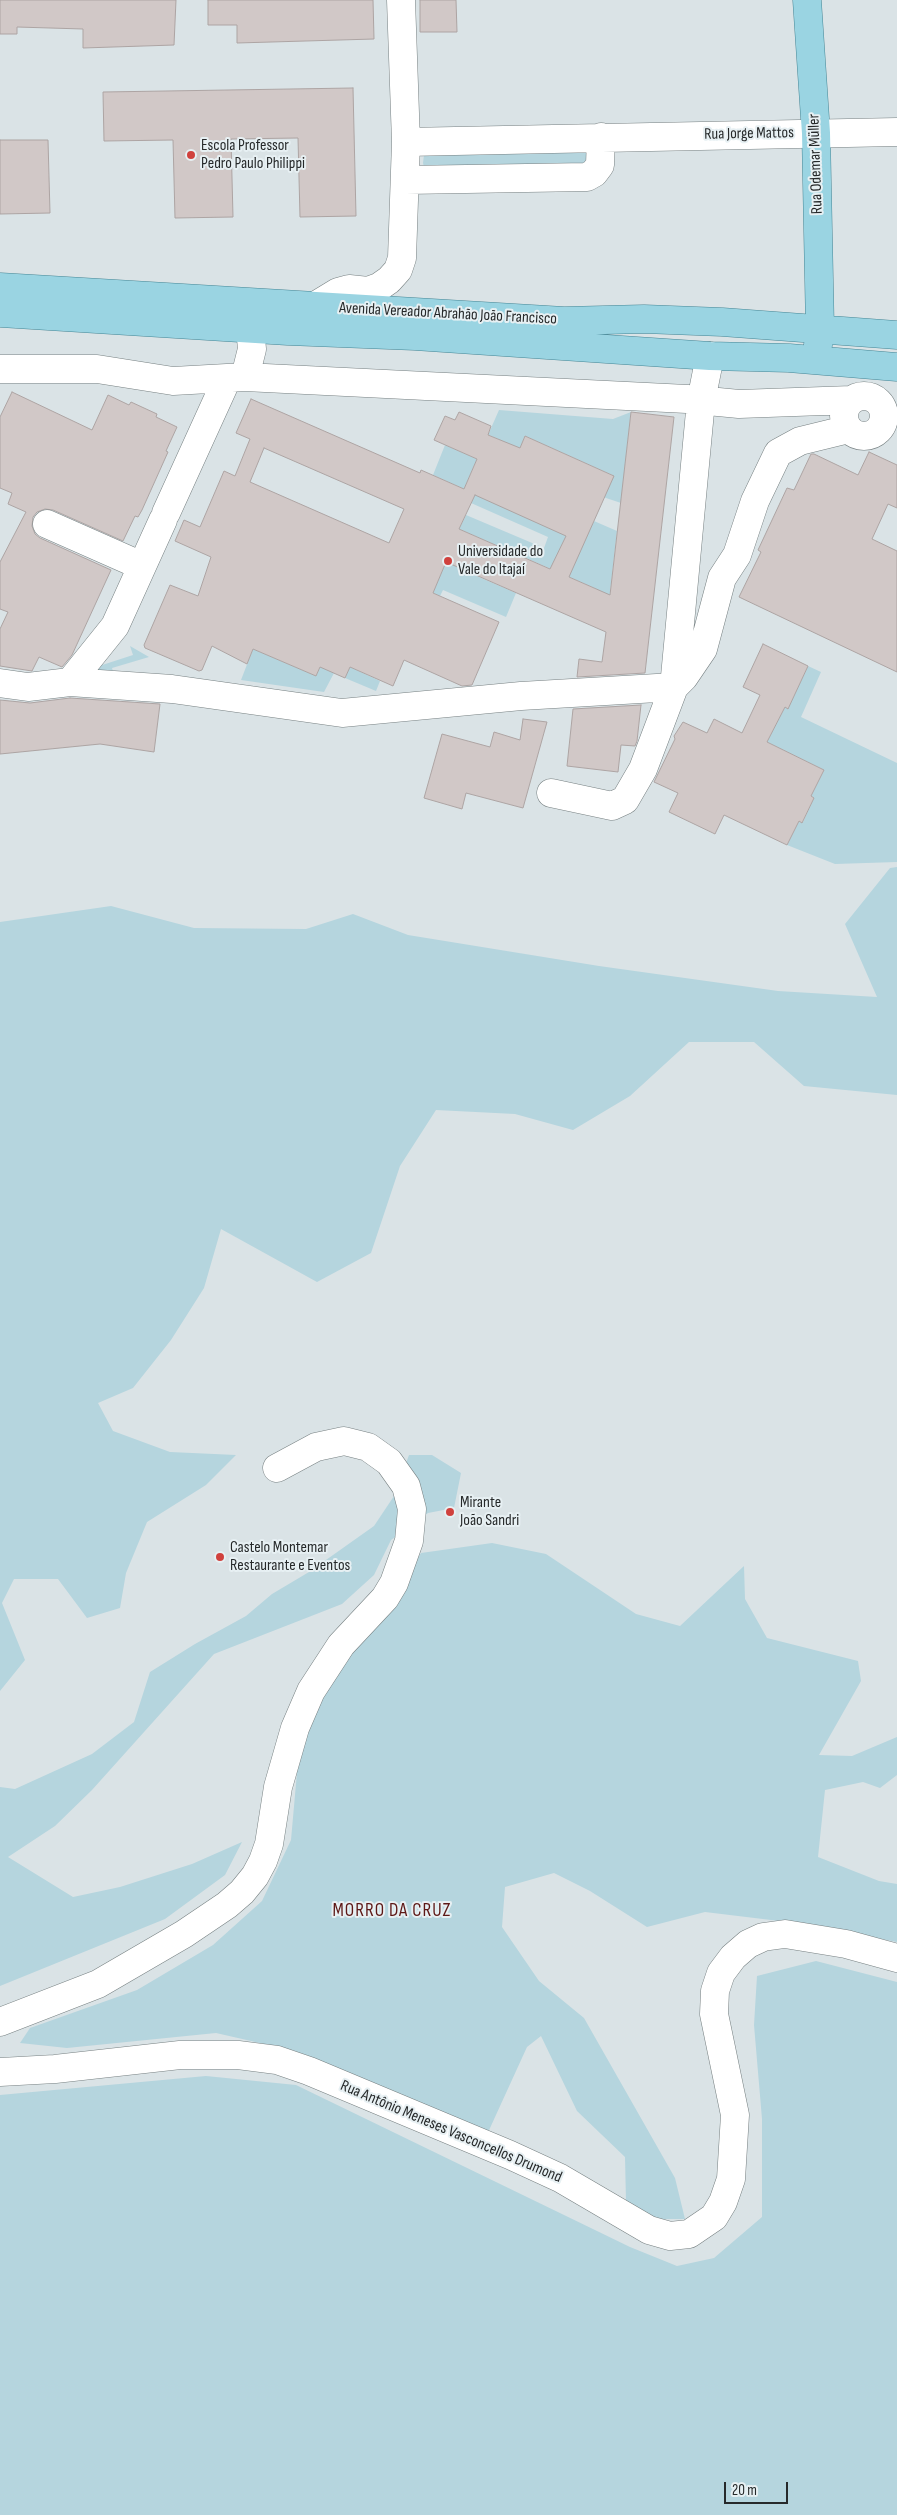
<!DOCTYPE html>
<meta charset="utf-8">
<style>
body{margin:0}
#map{position:relative;width:897px;height:2515px;overflow:hidden;background:#dae3e6;font-family:"Sofia Sans Condensed",sans-serif}
canvas{display:block}
.scale{position:absolute;left:724px;top:2482px;width:64px;height:22px;box-sizing:border-box;border:2px solid #26292a;border-top:0;padding-left:6px;font-size:15px;line-height:18px;white-space:nowrap;color:#26292a;-webkit-text-stroke:4px #e7f0f3;paint-order:stroke}
</style>
<div id="map">
<canvas width="897" height="2515"></canvas>
<div class="scale">20 m</div>
</div>
<script>
const ctx = document.querySelector('canvas').getContext('2d');
ctx.lineJoin = 'round';
function paint(path, color) { ctx.fillStyle = color; ctx.fill(path, 'evenodd'); }
const shape = rows => new Path2D(rows.map(r => 'M' + r).join(''));
function trace(path, color, width, dash) { ctx.strokeStyle = color; ctx.lineWidth = width; ctx.lineCap = dash ? 'butt' : 'round'; ctx.setLineDash(dash || []); ctx.stroke(path); }
function write(font, color, halo, rows, align = 'center') {
  ctx.font = font + ' "Sofia Sans Condensed",sans-serif'; ctx.lineWidth = 4; ctx.setLineDash([]); ctx.textBaseline = 'middle'; ctx.strokeStyle = halo; ctx.fillStyle = color; for (const [text, x, y, turn = 0] of rows) {
    ctx.save(); ctx.translate(x, y); ctx.rotate((+turn || 0) * Math.PI / 180); ctx.textAlign = isNaN(turn) ? turn : align; if (halo) ctx.strokeText(text, 0, 0); ctx.fillText(text, 0, 0); ctx.restore();
  }
}
paint(shape([
 [586,151,593,163,424,167,423,163,424,155],
 [499,410,613,419,631,412,621,503,603,497,612,475,525,436,515,460,498,439,488,435],
 [445,445,477,459,464,489,433,475],
 [484,472,566,536,551,569,459,529,466,515,544,548,548,537,471,503],
 [594,521,617,531,609,601,596,589,558,572],
 [447,558,458,568,516,593,506,617,443,590,440,596,433,593],
 [130,646,149,657,112,668,116,681,93,668,133,655],
 [253,649,316,676,325,657,334,673,324,692,241,680],
 [808,666,821,672,801,717,897,763,897,862,835,864,787,845,799,821,803,822,814,798,811,796,824,770,767,742,785,707,788,708],
 [350,667,380,681,376,691,345,678],
 [897,867,897,1095,804,1086,754,1042,689,1042,630,1096,573,1130,515,1114,436,1110,400,1166,371,1253,317,1282,221,1229,204,1288,171,1340,133,1388,98,1403,113,1431,170,1452,236,1455,206,1485,147,1522,126,1573,120,1608,87,1618,58,1579,14,1579,2,1603,25,1660,0,1691,0,922,111,906,194,928,306,929,353,914,408,935,599,966,778,991,877,997,845,924,890,868],
 [409,1455,432,1455,461,1473,454,1508,428,1513,391,1540,374,1575,342,1604,214,1654,92,1790,55,1826,8,1857,73,1897,120,1887,192,1864,242,1842,225,1875,165,1919,0,1986,0,1787,15,1789,92,1754,134,1722,150,1672,195,1644,246,1616,272,1594,309,1572,374,1526,394,1496],
 [492,1543,546,1554,636,1614,680,1626,744,1566,745,1599,767,1638,858,1661,861,1681,819,1755,852,1756,897,1737,897,1775,880,1788,863,1782,825,1790,818,1857,879,1881,897,1884,897,1942,804,1924,705,1912,647,1927,590,1891,554,1873,505,1887,502,1927,539,1981,584,2018,675,2178,685,2219,649,2219,626,2201,625,2157,577,2111,541,2036,527,2047,485,2139,295,2051,216,2033,67,2048,20,2043,30,2028,137,1990,213,1945,262,1901,291,1840,299,1750,326,1680,385,1611,421,1553],
 [816,1961,897,1982,897,2515,0,2515,0,2095,206,2076,296,2085,630,2247,677,2266,714,2258,762,2217,762,2119,754,2025,757,1976]
]), '#b5d5de');
const building = shape([
 [0,0,176,0,174,45,83,48,83,29,17,27,17,34,0,34,0,0],
 [208,0,373,0,374,39,237,43,237,25,208,25,208,0],
 [420,0,456,0,457,32,420,32,420,0],
 [353,88,356,216,300,217,298,138,231,139,233,217,175,218,173,140,104,141,103,92,353,88],
 [0,140,48,140,50,213,0,214,0,140],
 [12,392,92,430,108,395,129,405,131,402,157,414,156,417,177,427,166,451,168,452,142,510,138,517,135,516,123,541,53,510,45,509,37,512,33,517,32,526,35,534,40,538,111,570,72,655,62,667,39,657,32,671,0,666,0,629,8,612,0,609,0,562,26,512,8,504,12,493,0,488,0,417,12,392],
 [251,399,420,473,421,470,464,489,477,459,434,440,445,416,455,420,459,412,491,426,488,435,520,448,525,436,614,476,569,577,610,595,631,412,674,417,645,673,577,677,579,659,602,662,606,632,446,562,433,593,499,622,472,685,462,686,404,660,393,686,350,667,345,678,320,667,316,676,253,649,247,664,212,646,202,670,199,671,145,648,144,645,170,585,198,596,211,557,175,541,184,520,200,527,224,471,235,476,250,439,236,433,251,399],
 [264,448,404,509,389,543,250,482,264,448],
 [475,495,566,536,550,569,459,529,475,495],
 [869,452,897,465,897,508,888,504,872,539,897,551,897,672,739,597,761,552,758,550,787,488,794,490,811,454,814,454,858,475,869,452],
 [763,644,808,666,788,709,785,707,767,742,824,770,811,796,814,798,802,823,799,821,787,845,724,815,715,834,669,812,678,793,654,782,675,739,674,736,683,722,707,733,714,719,742,733,760,695,743,687,763,644],
 [70,698,160,704,154,752,100,744,0,754,0,700,30,703,70,698],
 [641,705,637,741,635,746,621,745,618,772,567,766,573,709,641,705],
 [523,719,547,722,523,808,466,793,462,809,424,798,442,734,490,747,494,732,520,740,523,719]
]);
paint(building, '#d1c8c7');
trace(building, '#ada4a3', 1);
const minor = shape([
 [406,142,897,132],
 [406,180,587,177,594,173,600,165,601,137],
 [315,306,338,292,349,289,368,291,379,287,389,280,398,270,402,258,406,142,401,0],
 [0,369,97,369,173,381,245,377,687,399,739,404,852,400],
 [245,377,252,349,250,328],
 '844 416a20 20 0 1 1 40 0a20 20 0 1 1-40 0Z',
 [166,513,227,379],
 [47,524,142,566],
 [70,682,115,626,163,520],
 [0,683,28,687,70,682,172,689,342,713,521,696,674,687,684,677,703,649,722,578,737,555,755,501,778,453,800,441,849,429],
 [551,793,612,806,625,800,643,769,674,687,701,401,710,356],
 [0,2022,98,1984,184,1934,227,1905,242,1892,255,1876,263,1861,269,1844,278,1787,295,1728,311,1691,341,1645,385,1598,394,1583,409,1541,412,1509,406,1486,389,1462,368,1447,344,1441,316,1447,277,1468],
 [0,2072,55,2069,180,2055,238,2055,277,2060,309,2071,510,2155,560,2178,649,2230,670,2236,689,2234,714,2217,723,2202,731,2179,735,2115,714,2014,715,1991,721,1973,733,1957,748,1944,763,1937,785,1934,846,1944,897,1958]
]);
const major = shape([
 [807,0,816,133,820,329,818,345],
 [0,287,564,321,644,319,722,322,897,335],
 [0,313,288,331,415,336,710,356,789,358,897,367]
]);
trace(minor, '#778082', 29);
trace(major, '#468695', 29);
trace(minor, '#fff', 28);
trace(major, '#9ad4e2', 28);
for (const [x, y, r, color] of [
 [191,155,5,"#d0413d"],
 [448,561,5,"#d0413d"],
 [450,1512,5,"#d0413d"],
 [220,1557,5,"#d0413d"]
]) { const dot = new Path2D(); dot.arc(x, y, r, 0, 2 * Math.PI); ctx.fillStyle = color; ctx.fill(dot); trace(dot, '#e7f0f3', 2); }
write('16px', '#26292a', '#e7f0f3', [
 ["Rua Jorge Mattos",749,134,-1],
 ["Rua Odemar Müller",816,164,-92],
 ["Avenida Vereador Abrahão João Francisco",448,314,3],
 ["Rua Antônio Meneses Vasconcellos Drumond",451,2132,23]
]);
write('16px', '#26292a', '#e7f0f3', [
 ["Escola Professor",201,146],
 ["Pedro Paulo Philippi",201,164],
 ["Universidade do",458,552],
 ["Vale do Itajaí",458,570],
 ["Mirante",460,1503],
 ["João Sandri",460,1521],
 ["Castelo Montemar",230,1548],
 ["Restaurante e Eventos",230,1566]
], 'left');
ctx.letterSpacing = '1px';
write('19px', '#5d1816', '#e7f0f3', [
 ["MORRO DA CRUZ",392,1911]
]);
ctx.letterSpacing = '0px';
</script>
